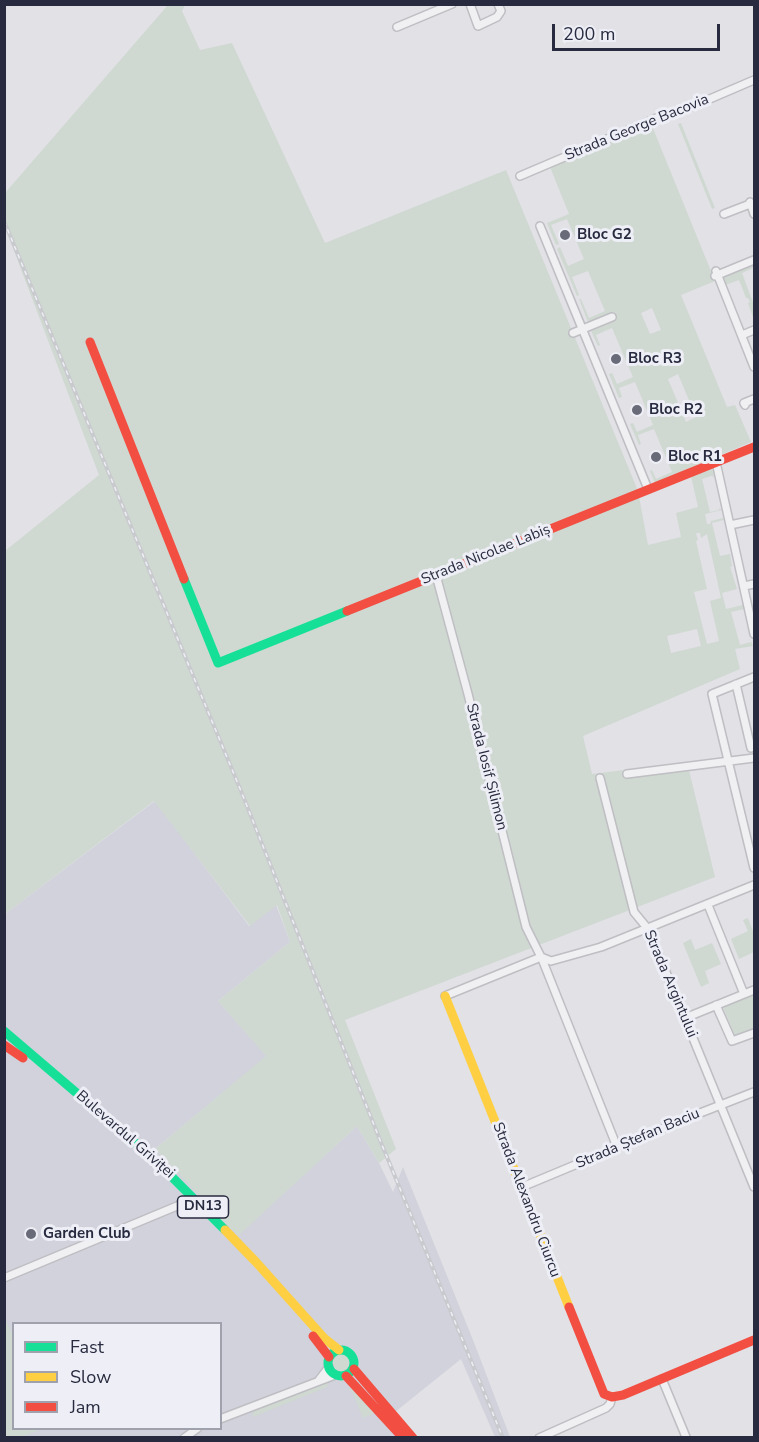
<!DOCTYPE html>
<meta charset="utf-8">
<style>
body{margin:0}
#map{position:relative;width:759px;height:1442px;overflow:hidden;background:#e1e1e6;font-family:"Nunito Sans",sans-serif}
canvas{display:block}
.frame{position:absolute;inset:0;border:6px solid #282b3f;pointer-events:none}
.legend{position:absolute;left:12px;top:1322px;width:210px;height:108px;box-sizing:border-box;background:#eeeff6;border:2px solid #9fa1ad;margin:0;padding:8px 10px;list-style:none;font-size:18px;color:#282b3f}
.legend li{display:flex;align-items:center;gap:12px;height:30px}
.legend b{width:30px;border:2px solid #9fa1ad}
.scale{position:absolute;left:552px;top:24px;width:168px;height:27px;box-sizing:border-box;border:3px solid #282b3f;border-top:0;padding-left:8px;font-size:18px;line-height:21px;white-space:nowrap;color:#282b3f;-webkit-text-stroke:4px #eeeff6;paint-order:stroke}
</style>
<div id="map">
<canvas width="759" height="1442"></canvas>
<div class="frame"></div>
<ul class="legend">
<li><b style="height:8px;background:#16e098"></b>Fast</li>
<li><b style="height:8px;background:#ffcf43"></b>Slow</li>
<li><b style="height:8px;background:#f24e42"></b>Jam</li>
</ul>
<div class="scale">200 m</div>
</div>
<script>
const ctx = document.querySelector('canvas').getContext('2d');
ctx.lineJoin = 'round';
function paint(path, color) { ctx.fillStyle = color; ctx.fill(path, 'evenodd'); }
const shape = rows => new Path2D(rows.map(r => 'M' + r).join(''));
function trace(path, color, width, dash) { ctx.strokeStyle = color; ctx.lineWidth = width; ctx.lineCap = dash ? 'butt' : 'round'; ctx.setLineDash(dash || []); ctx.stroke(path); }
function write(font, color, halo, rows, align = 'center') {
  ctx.font = font + ' "Nunito Sans",sans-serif'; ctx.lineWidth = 6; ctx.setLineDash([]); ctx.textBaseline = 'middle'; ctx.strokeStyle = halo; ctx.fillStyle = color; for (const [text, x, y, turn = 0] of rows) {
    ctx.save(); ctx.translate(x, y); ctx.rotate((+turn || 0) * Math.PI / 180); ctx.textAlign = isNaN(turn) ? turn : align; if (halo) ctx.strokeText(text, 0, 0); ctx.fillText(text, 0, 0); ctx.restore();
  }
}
paint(shape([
 [155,801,249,926,276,905,290,942,218,1001,267,1056,156,1148,238,1235,357,1126,379,1163,393,1192,403,1167,475,1345,510,1437,495,1437,461,1359,395,1412,417,1437,5,1438,5,914],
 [14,1324,220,1324,220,1428,14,1428]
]), '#d1d2db');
paint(shape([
 [168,5,185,5,182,11,200,50,232,43,325,243,506,170,638,491,648,545,681,537,676,513,698,507,691,476,712,468,714,477,711,476,702,479,710,512,719,510,719,508,722,510,705,514,707,524,710,524,711,521,723,518,724,520,712,523,720,556,730,554,732,566,730,567,737,589,722,593,726,609,743,605,744,609,731,612,740,645,751,642,753,646,735,649,740,669,583,736,592,774,687,762,715,877,345,1020,396,1149,379,1163,357,1126,238,1236,155,1149,266,1056,218,1001,290,942,277,905,250,926,154,801,5,914,5,551,99,475,5,227,5,193],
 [696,533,700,533,701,538,707,534,721,598,710,601,719,641,707,644,694,592,707,589,696,541,698,540],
 [697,629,701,646,671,653,667,636],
 [681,123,715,208,712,209,678,124],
 [652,126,715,281,681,295,727,407,735,405,751,442,655,483,650,471,652,470,656,479,672,472,654,429,638,435,641,444,639,445,630,424,633,423,637,432,653,425,635,382,619,388,622,397,619,398,609,374,612,373,617,384,633,377,612,328,596,335,600,345,598,346,591,331,613,322,612,317,610,313,588,322,579,299,581,299,589,318,605,311,588,271,572,277,579,295,577,296,557,249,560,247,568,266,584,259,567,219,551,225,559,244,556,245,547,223,569,214,550,167],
 [652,308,661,330,650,334,641,313],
 [678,374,696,417,686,422,668,379],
 [754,264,754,270,753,268,742,273,754,305,754,320,748,303,750,302,748,298,746,298,739,280,725,285,733,304,731,305,721,279],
 [748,918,754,934,754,952,739,959,731,939,748,931,743,920],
 [691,939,695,950,712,943,721,964,705,971,709,983,701,987,683,943],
 [754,992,754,1028,735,1036,722,1005],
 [4,1317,13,1336,14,1428,42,1429,21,1437,5,1437],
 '333 1363a9 9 0 1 1 18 0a9 9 0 1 1-18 0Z',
 [323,1383,328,1383,327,1387,253,1417,252,1415,253,1411],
 [351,1387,377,1412,363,1418,352,1391,349,1390]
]), '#cfd9d1');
const street = shape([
 [470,4,478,26,497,17,501,11,498,4],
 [397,27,452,4],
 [520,176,661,116,684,110,754,80],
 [750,202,754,214],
 [724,214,750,204],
 [540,226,648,489],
 [716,271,754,367],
 [715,276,754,260],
 [573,333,612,317],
 [742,335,754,330],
 [745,405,744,403,754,399],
 [716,462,754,634],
 [730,525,754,520],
 [436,575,468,694,526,927,541,957],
 [744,586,754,584],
 [754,677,712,694,754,868],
 [736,684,751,748,754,747],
 [627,774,754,758],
 [600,778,634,912,648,929,652,938,754,1187],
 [708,905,744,994],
 [542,959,617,1147],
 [445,996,541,957,551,961,601,947,754,885],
 [716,1005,732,1041,754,1033],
 [685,1018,754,990],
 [522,1187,695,1115,754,1092],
 [4,1278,189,1201],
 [662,1379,686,1437],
 [319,1380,329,1367],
 [220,1419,335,1375],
 [184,1438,198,1428],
 [539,1438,606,1408,610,1404,612,1397]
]);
trace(street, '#bebec3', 10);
trace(street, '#f0f0f2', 7);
trace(shape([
 [184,579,218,663,347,611],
 [4,1031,154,1159,225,1230],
 '328 1363a13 13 0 1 1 26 0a13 13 0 1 1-26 0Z'
]), '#16e098', 9);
trace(shape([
 [445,996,569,1307],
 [225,1230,256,1262,324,1338,339,1350]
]), '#ffcf43', 9);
trace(shape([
 [90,342,184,579],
 [347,611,754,447],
 [4,1045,23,1058],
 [569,1307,604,1394,612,1397,623,1395,754,1340],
 [313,1336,329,1357],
 [354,1369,413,1438],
 [346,1376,403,1438]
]), '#f24e42', 9);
const rail = shape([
 [4,221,241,791,382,1145,503,1438]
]);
trace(rail, '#c9cace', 4);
trace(rail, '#eeeff6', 1.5, [4.5]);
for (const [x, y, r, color] of [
 [565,235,6,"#696b79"],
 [616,359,6,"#696b79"],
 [637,410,6,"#696b79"],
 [656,457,6,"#696b79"],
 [31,1234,6,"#696b79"]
]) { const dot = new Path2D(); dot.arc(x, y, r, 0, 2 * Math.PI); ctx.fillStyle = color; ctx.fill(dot); trace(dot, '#eeeff6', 2); }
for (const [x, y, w] of [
 [203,1207,51]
]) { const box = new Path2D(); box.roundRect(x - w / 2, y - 11, w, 22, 4.5); ctx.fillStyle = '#eeeff6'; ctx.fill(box); trace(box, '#282b3f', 1.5); }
write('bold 14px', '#282b3f', null, [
 ["DN13",203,1207]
]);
write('15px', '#282b3f', '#eeeff6', [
 ["Strada George Bacovia",637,128,-22],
 ["Strada Nicolae Labiș",486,555,-22],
 ["Strada Iosif Șilimon",486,767,76],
 ["Strada Argintului",670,984,67],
 ["Bulevardul Griviței",125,1135,41],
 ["Strada Ștefan Baciu",638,1139,-23],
 ["Strada Alexandru Ciurcu",526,1200,69]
]);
write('bold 15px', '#282b3f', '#eeeff6', [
 ["Bloc G2",577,235],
 ["Bloc R3",628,359],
 ["Bloc R2",649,410],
 ["Bloc R1",668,457],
 ["Garden Club",43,1234]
], 'left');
</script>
